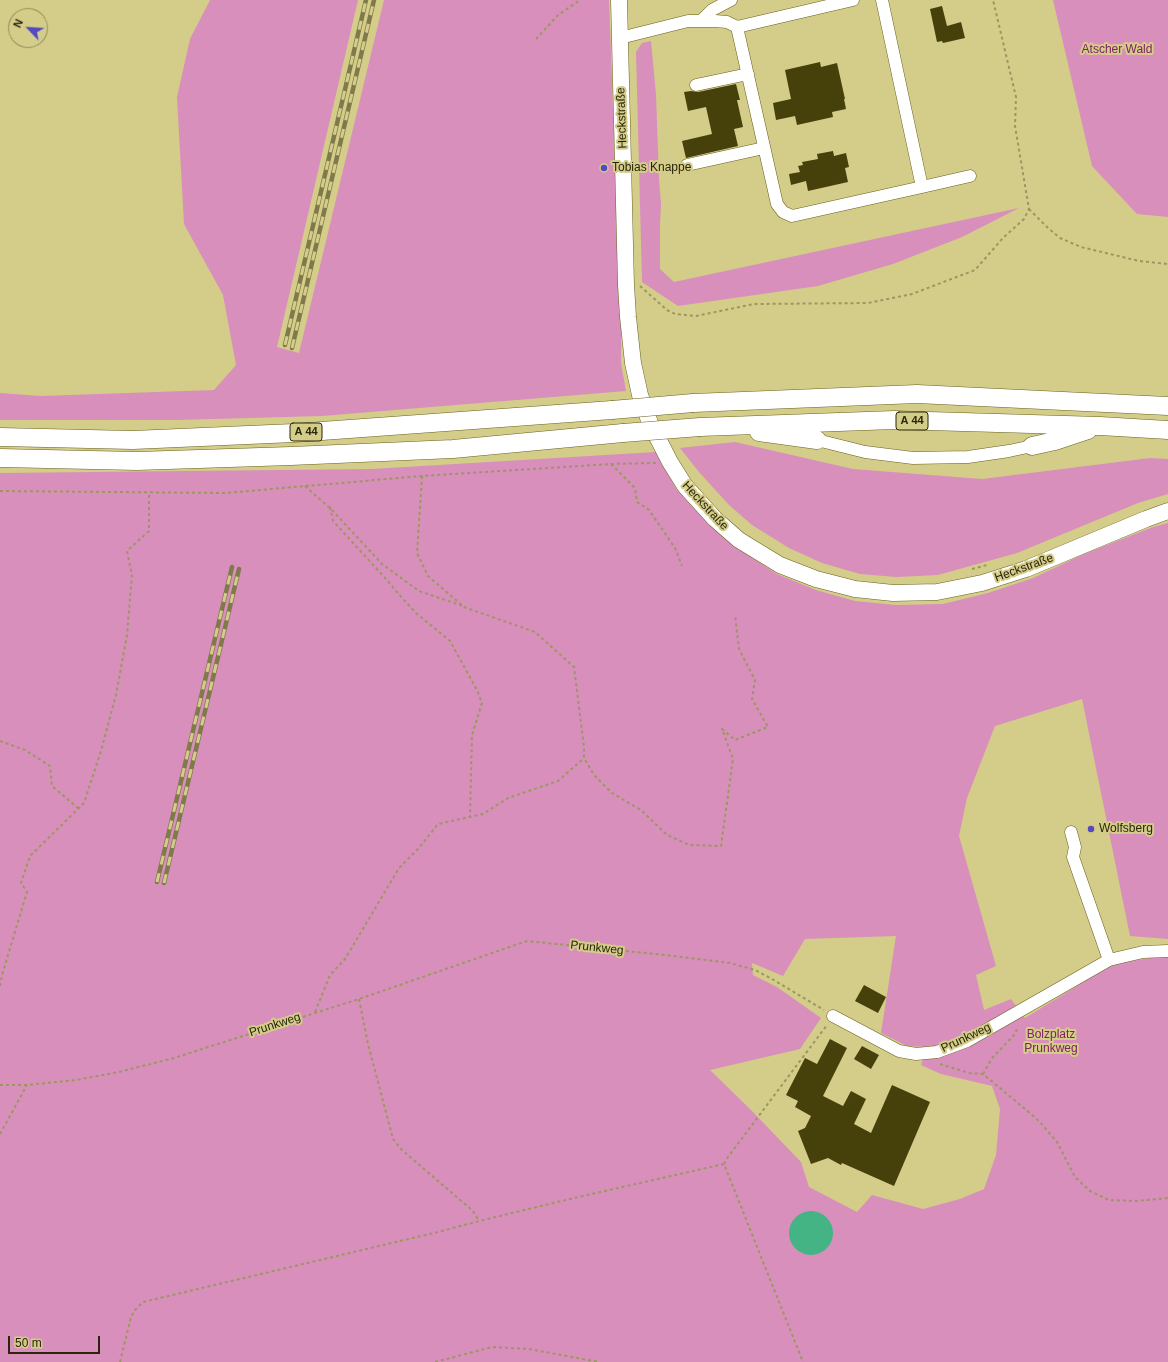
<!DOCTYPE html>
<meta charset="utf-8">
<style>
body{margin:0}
#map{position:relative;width:1168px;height:1362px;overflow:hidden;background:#d4cc89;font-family:Helvetica,sans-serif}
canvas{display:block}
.north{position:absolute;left:8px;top:8px;width:40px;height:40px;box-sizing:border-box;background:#d4cc89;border:1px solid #908a57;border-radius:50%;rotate:295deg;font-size:11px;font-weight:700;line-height:16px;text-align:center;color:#2a260b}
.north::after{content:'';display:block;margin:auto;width:14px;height:18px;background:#5549c1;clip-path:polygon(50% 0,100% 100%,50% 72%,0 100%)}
.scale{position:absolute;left:8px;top:1336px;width:92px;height:18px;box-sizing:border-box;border:2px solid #2a260b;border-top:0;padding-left:5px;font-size:12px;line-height:14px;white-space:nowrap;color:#2a260b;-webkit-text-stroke:3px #d4cc89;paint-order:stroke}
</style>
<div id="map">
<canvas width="1168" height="1362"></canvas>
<div class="north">N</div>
<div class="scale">50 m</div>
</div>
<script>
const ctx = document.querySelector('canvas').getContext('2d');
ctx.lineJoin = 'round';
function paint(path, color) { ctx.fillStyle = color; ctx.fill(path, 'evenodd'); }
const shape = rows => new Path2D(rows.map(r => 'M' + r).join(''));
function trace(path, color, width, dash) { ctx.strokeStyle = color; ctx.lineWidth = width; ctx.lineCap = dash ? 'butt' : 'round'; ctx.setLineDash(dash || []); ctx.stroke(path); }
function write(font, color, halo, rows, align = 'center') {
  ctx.font = font + ' Helvetica,sans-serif'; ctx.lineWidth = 4; ctx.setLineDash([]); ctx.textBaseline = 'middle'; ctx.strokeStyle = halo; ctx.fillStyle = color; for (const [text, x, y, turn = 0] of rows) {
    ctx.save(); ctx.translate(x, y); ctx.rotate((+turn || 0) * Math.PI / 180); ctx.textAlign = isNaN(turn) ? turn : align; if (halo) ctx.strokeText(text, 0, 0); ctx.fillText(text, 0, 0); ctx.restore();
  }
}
paint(shape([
 [210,0,358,0,277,347,299,353,384,0,609,0,621,327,621,363,626,391,322,416,177,420,0,420,0,393,41,396,214,390,236,365,223,295,184,224,177,97,190,39],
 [1053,0,1168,0,1168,217,1137,214,1092,166],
 [651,41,656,95,659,179,661,204,660,224,660,269,674,282,1019,208,962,237,893,264,818,286,678,306,642,282,636,52,642,43],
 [735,442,853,469,982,479,1150,458,1168,459,1168,494,1138,503,1017,553,938,575,896,577,860,574,822,563,789,548,752,525,729,505,699,472,680,448],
 [656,452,677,490,709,524,736,547,777,574,816,590,855,601,896,605,943,604,988,593,1033,578,1084,554,1153,527,1168,523,1168,939,1130,936,1082,699,995,726,967,798,959,836,996,966,976,975,984,1010,1011,999,1025,1018,1113,964,1156,957,1168,957,1168,1362,0,1362,0,473,372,469],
 [896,936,881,1033,907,1046,926,1047,921,1065,941,1074,992,1086,1000,1109,996,1155,984,1189,960,1199,923,1209,872,1195,857,1212,809,1187,801,1162,753,1112,710,1070,800,1049,821,1018,777,987,753,975,752,963,783,976,805,939]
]), '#d88fbc');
paint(shape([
 '789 1233a22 22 0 1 1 44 0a22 22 0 1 1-44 0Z'
]), '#45b485');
paint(shape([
 [942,6,947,26,961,22,965,38,943,43,942,41,937,42,930,9],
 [820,62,821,67,837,63,845,99,844,99,846,109,832,112,833,117,797,125,795,116,776,120,773,103,791,99,785,70],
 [736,84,740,100,737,100,743,127,734,129,738,146,686,158,682,141,712,134,706,107,688,111,684,92,691,91,698,92],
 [833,151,834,156,846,153,849,167,845,168,848,182,808,191,806,181,791,185,789,174,800,172,798,166,803,165,802,162,818,159,817,154],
 [864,985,886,997,878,1013,855,1001],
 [830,1039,847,1048,823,1096,843,1106,851,1091,866,1099,854,1124,871,1133,892,1085,930,1102,894,1186,842,1163,841,1165,828,1158,811,1164,798,1131,805,1128,811,1116,795,1107,798,1101,786,1095,805,1058,817,1064],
 [862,1046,879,1055,871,1069,854,1059]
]), '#46400b');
const minor = shape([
 [702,20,712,10,731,0],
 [737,27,777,204,783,212,792,216,922,187,882,0],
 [620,38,688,21,715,21,727,22,737,27,853,0],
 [696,85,748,74],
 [687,165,764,148],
 [922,187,970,176],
 [817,440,865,452,913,458,968,457,1009,451,1032,446],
 [1071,832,1075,847,1073,857,1109,960],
 [833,1016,899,1051,916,1054,937,1052,967,1041,1109,960,1143,952,1168,951]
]);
const major = shape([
 [619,0,626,285,628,317,633,363,640,395,650,423,670,462,685,486,715,519,739,540,780,565,816,579,855,589,893,593,937,592,982,583,1026,569,1146,519,1168,511]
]);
const highway = shape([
 [693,403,917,394,1168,406],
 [700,427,894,420,1100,426,1168,430],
 [759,432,817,440],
 [0,437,133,440,294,433,612,410],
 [1032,446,1055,441,1088,430],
 [0,458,137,461,291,456,453,449,623,433]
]);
trace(minor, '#69611e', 13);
trace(major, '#69611e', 17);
trace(highway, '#69611e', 19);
trace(shape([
 [536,39,558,15,580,0],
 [1029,209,1048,228,1060,238,1081,247,1139,261,1168,264],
 [640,286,667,310,675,314,696,316,754,304,868,303,912,294,975,270,1003,238,1024,219,1029,209,1015,126,1016,97,993,0],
 [611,464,635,488,637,502,649,510,675,548,682,566],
 [422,476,417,553,428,576,464,607,535,632,574,667,584,747,584,758,594,775,612,793,641,810,667,835,689,845,721,846,733,759,722,729,735,740,768,727,752,699,755,680,739,649,735,615],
 [305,486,331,509,382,564,419,591,463,606],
 [0,491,225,493,422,476,611,464,656,463],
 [330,507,333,521,386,579,402,598,416,613,450,641,477,690,482,703,472,735,470,817],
 [972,569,987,565],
 [0,741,25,750,50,766,52,786,79,809],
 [0,986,2,975,27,892,21,883,30,856,84,803,101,751,116,695,127,635,132,575,127,551,149,531,149,492],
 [359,999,368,1044,393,1139,402,1150,473,1211,479,1221],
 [315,1012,330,975,345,959,399,868,419,848,438,824,483,814,508,798,558,781,584,758],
 [940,1064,969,1073,983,1074,1031,1114,1040,1122,1057,1142,1075,1177,1090,1191,1109,1200,1137,1201,1168,1198],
 [983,1074,992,1058,1016,1033,1017,1027],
 [0,1085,27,1085,76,1080,119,1072,174,1058,359,999,527,941,665,955,730,963,755,970,772,979,824,1010],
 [0,1134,27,1085],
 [724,1164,728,1157,827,1025],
 [120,1362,131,1317,134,1311,143,1302,438,1232,479,1221,574,1198,724,1164,803,1362],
 [435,1362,492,1347,529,1349,599,1362]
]), '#9d9660', 2, [3, 3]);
trace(minor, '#fff', 12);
trace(major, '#fff', 16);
trace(highway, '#fff', 18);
const rail = shape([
 [285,345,366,0],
 [292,348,374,0],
 [157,882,232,567],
 [164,883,239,569]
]);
trace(rail, '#807a4a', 4.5);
trace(rail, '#d4cc89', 3, [9]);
const highwayBridge = shape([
 [612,410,693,403],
 [623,433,700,427]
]);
trace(highwayBridge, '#69611e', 19, []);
trace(highwayBridge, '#fff', 18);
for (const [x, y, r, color] of [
 [604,168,4,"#5549c1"],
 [1091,829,4,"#5549c1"]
]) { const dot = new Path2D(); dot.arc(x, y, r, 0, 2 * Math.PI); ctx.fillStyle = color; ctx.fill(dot); trace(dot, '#d4cc89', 1.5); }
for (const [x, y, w] of [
 [912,421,32],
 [306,432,32]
]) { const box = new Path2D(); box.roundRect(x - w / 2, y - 9, w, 18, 3); ctx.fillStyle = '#d4cc89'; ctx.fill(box); trace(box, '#2a260b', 1); }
write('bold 11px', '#2a260b', null, [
 ["A 44",912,421],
 ["A 44",306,432]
]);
write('12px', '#832066', '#d4cc89', [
 ["Atscher Wald",1117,50],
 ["Bolzplatz",1051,1035],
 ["Prunkweg",1051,1049]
]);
write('12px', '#2a260b', '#d4cc89', [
 ["Heckstraße",622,118,-92],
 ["Heckstraße",705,506,47],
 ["Heckstraße",1024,568,-20],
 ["Prunkweg",597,948,6],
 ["Prunkweg",275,1025,-18],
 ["Prunkweg",966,1038,-25]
]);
write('12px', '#2a260b', '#d4cc89', [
 ["Tobias Knappe",612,168],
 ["Wolfsberg",1099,829]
], 'left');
</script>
